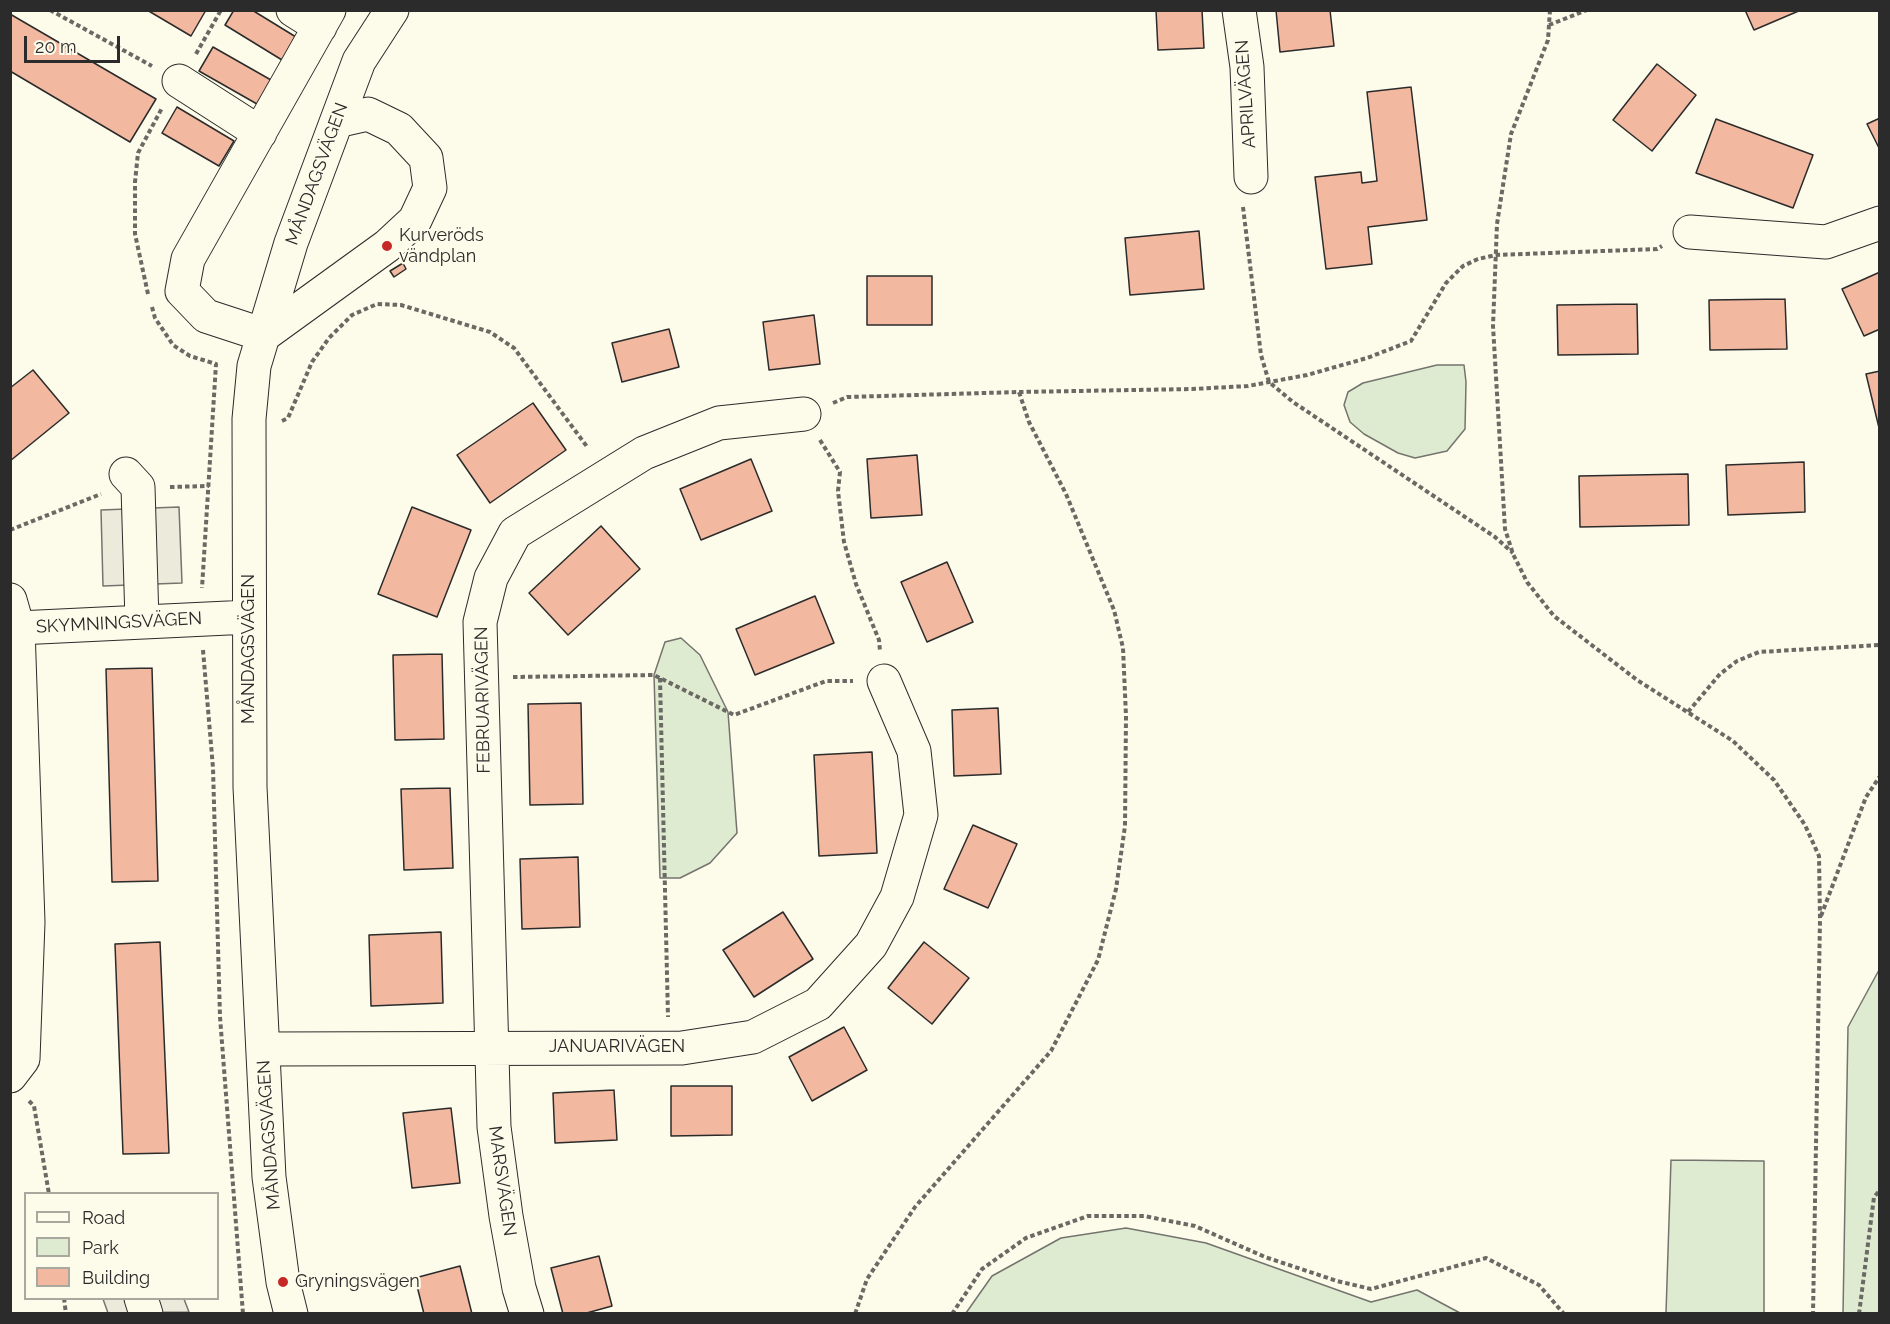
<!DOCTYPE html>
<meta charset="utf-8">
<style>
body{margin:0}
#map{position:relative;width:1890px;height:1324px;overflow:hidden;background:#fdfbea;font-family:Raleway,sans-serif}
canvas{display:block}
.frame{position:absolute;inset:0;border:12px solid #2b2b2b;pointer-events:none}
.legend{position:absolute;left:24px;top:1192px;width:195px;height:108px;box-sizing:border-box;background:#fdfbea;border:2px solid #a9a89e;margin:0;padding:8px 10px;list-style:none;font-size:18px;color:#2b2b2b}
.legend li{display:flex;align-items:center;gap:12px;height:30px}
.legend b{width:30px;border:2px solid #a9a89e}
.scale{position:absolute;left:24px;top:36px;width:96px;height:27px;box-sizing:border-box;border:3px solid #2b2b2b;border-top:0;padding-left:8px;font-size:18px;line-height:21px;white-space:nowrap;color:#2b2b2b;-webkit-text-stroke:4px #fdfbea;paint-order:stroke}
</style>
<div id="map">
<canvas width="1890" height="1324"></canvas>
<div class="frame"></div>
<ul class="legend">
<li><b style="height:8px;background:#fdfbea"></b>Road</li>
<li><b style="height:16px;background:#deebd1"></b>Park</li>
<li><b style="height:16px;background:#f2b8a0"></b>Building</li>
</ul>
<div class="scale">20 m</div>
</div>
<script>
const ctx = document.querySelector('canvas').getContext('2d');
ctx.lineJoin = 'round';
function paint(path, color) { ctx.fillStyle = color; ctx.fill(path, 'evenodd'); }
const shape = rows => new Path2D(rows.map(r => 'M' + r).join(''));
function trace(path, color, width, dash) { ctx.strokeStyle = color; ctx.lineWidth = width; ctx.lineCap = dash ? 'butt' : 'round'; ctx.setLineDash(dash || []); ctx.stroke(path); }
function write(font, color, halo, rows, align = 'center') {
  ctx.font = font + ' Raleway,sans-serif'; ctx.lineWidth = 4.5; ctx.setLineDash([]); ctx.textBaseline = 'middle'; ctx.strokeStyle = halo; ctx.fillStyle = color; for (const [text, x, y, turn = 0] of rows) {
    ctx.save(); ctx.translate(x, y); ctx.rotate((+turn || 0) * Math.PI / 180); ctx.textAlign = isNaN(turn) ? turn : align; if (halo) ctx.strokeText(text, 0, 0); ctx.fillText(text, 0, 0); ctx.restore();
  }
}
const green = shape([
 [1437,365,1464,365,1466,382,1465,429,1447,451,1415,458,1398,453,1364,434,1350,422,1344,405,1348,392,1363,383,1437,365],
 [681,638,700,655,728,712,737,833,710,863,680,878,660,878,654,675,665,642,681,638],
 [1879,970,1879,1313,1843,1313,1848,1027,1879,970],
 [1671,1160,1764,1161,1764,1313,1666,1313,1671,1160],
 [1126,1228,1206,1243,1371,1302,1417,1290,1460,1313,966,1313,992,1276,1061,1238,1126,1228]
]);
paint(green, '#deebd1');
trace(green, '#74746e', 1.5);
const parking = shape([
 [179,507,182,583,103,586,101,510,179,507],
 [103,1299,184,1299,189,1312,108,1313,103,1299]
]);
paint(parking, '#eceadb');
trace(parking, '#74746e', 1.5);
const building = shape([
 [147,10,206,10,191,36,147,10],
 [234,10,252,10,296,37,282,60,225,25,234,10],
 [1156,10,1202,10,1204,48,1158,50,1156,10],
 [1276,10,1330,10,1334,46,1280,52,1276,10],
 [1745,10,1801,10,1754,30,1745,10],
 [10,14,156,99,130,142,10,71,10,14],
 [213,47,271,80,257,104,199,71,213,47],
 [1657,64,1696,95,1652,151,1613,120,1657,64],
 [1411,87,1427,220,1368,227,1372,264,1326,269,1315,177,1361,172,1362,183,1377,181,1367,92,1411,87],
 [177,107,234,141,219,166,162,133,177,107],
 [1880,118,1880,150,1867,124,1880,118],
 [1716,119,1813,155,1793,208,1696,173,1716,119],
 [1199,231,1204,289,1130,295,1125,238,1199,231],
 [403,263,406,269,394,277,390,271,403,263],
 [1880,272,1880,329,1864,336,1842,289,1880,272],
 [867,276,932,276,932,325,867,325,867,276],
 [1785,299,1787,349,1710,350,1709,300,1785,299],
 [1637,304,1638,354,1558,355,1557,305,1637,304],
 [814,315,820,364,769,370,763,322,814,315],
 [669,329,679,367,622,382,612,343,669,329],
 [33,370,69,413,10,461,10,388,33,370],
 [1880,371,1880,432,1866,374,1880,371],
 [533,403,566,450,490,503,457,455,533,403],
 [917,455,922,515,871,518,867,459,917,455],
 [751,459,772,511,701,540,680,489,751,459],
 [1804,462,1805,512,1728,515,1726,465,1804,462],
 [1688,474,1689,525,1580,527,1579,476,1688,474],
 [412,507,471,530,437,617,378,594,412,507],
 [601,526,640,569,568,635,529,593,601,526],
 [947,562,973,622,927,642,901,582,947,562],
 [815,596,834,643,755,675,736,629,815,596],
 [442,654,444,739,395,740,393,655,442,654],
 [152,668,158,881,112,882,106,669,152,668],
 [581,703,583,804,530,805,528,704,581,703],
 [998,708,1001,774,954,776,952,710,998,708],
 [872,752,877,853,819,856,814,755,872,752],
 [450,788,453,868,404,870,401,789,450,788],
 [973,825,1017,844,988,908,944,889,973,825],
 [578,857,580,927,522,929,520,859,578,857],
 [783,912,813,959,754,997,723,950,783,912],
 [441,932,443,1003,371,1006,369,935,441,932],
 [160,942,169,1153,123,1154,115,944,160,942],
 [924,942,969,978,932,1024,888,988,924,942],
 [844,1027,867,1070,812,1101,789,1057,844,1027],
 [671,1086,732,1086,732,1135,671,1136,671,1086],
 [614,1090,617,1140,555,1143,553,1093,614,1090],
 [451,1108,460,1183,412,1188,403,1113,451,1108],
 [599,1256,612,1306,583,1314,563,1314,551,1268,599,1256],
 [460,1266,472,1314,424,1314,415,1278,460,1266]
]);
paint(building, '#f2b8a0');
trace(building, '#2b2b2b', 1.5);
const minor = shape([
 [293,10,320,27],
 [329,10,188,259,182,291,206,316,264,335,387,246,415,220,430,188,426,158,399,129,368,114,337,121],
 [1239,10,1247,67,1251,177],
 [179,81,260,133],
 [1690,232,1826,242,1880,223],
 [126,474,138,487,142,621],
 [10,600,18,628,249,617],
 [263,1049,682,1048,753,1037,818,1004,871,945,897,897,921,815,914,751,884,681],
 [10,1076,23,1059,28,922,18,628],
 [141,1298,146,1314],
 [291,1314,283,1282,269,1177,250,787,249,419,254,366,291,243,359,61,392,10],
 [527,1314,519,1288,506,1216,494,1127,480,622,491,578,515,533,644,453,719,423,804,414]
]);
trace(minor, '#2b2b2b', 35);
trace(shape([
 [50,10,152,66],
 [1550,10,1548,40,1511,134,1497,224,1493,326,1505,529,1513,554,1527,582,1554,616,1637,680,1733,741,1774,780,1805,825,1819,856,1820,919,1813,1314],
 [1549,25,1587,10],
 [196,54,221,10],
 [1243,207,1261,355,1269,382,1293,402,1495,537,1513,553],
 [148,294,135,234,135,182,138,153,162,108],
 [152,307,155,318,173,345,190,356,216,364,202,588],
 [1019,392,1192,389,1248,386,1307,375,1367,358,1411,341,1446,283,1463,266,1478,259,1496,255,1657,249,1662,246],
 [833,403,847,397,1019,392,1029,422,1066,494,1114,610,1123,648,1126,716,1125,826,1116,889,1098,960,1051,1051,915,1207,867,1279,855,1314],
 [282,421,288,418,312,362,329,338,352,315,377,304,401,305,490,332,514,348,588,448],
 [820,440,840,472,838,491,844,542,856,584,879,640,880,651],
 [170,487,209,486],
 [10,530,101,494],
 [203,650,213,768,220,1017,243,1314],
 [513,677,654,675,734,715,826,681,853,681],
 [660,678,668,1017],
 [1688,712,1720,674,1737,661,1759,652,1880,645],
 [1821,916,1866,797,1880,776],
 [29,1101,34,1106,49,1194],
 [64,1298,66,1314],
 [952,1314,982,1269,1026,1238,1088,1216,1144,1216,1195,1226,1265,1257,1337,1281,1371,1289,1486,1258,1539,1285,1564,1314],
 [1859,1314,1874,1197,1880,1190]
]), '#6a6964', 4, [4.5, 3]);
trace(minor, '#fdfbea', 33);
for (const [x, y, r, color] of [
 [387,246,6,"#c62828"],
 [283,1282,6,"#c62828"]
]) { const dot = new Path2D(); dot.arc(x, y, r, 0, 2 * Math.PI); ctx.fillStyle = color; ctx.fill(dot); trace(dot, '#fdfbea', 2); }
write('18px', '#2b2b2b', '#fdfbea', [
 ["APRILVÄGEN",1246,94,-94],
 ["MÅNDAGSVÄGEN",317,174,-70],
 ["SKYMNINGSVÄGEN",119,623,-3],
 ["MÅNDAGSVÄGEN",249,649,-90],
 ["FEBRUARIVÄGEN",483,700,-91],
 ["JANUARIVÄGEN",617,1047],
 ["MÅNDAGSVÄGEN",269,1135,-94],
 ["MARSVÄGEN",502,1181,82]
]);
write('18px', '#2b2b2b', '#fdfbea', [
 ["Kurveröds",399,236],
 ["vändplan",399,257],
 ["Gryningsvägen",295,1282]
], 'left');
</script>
